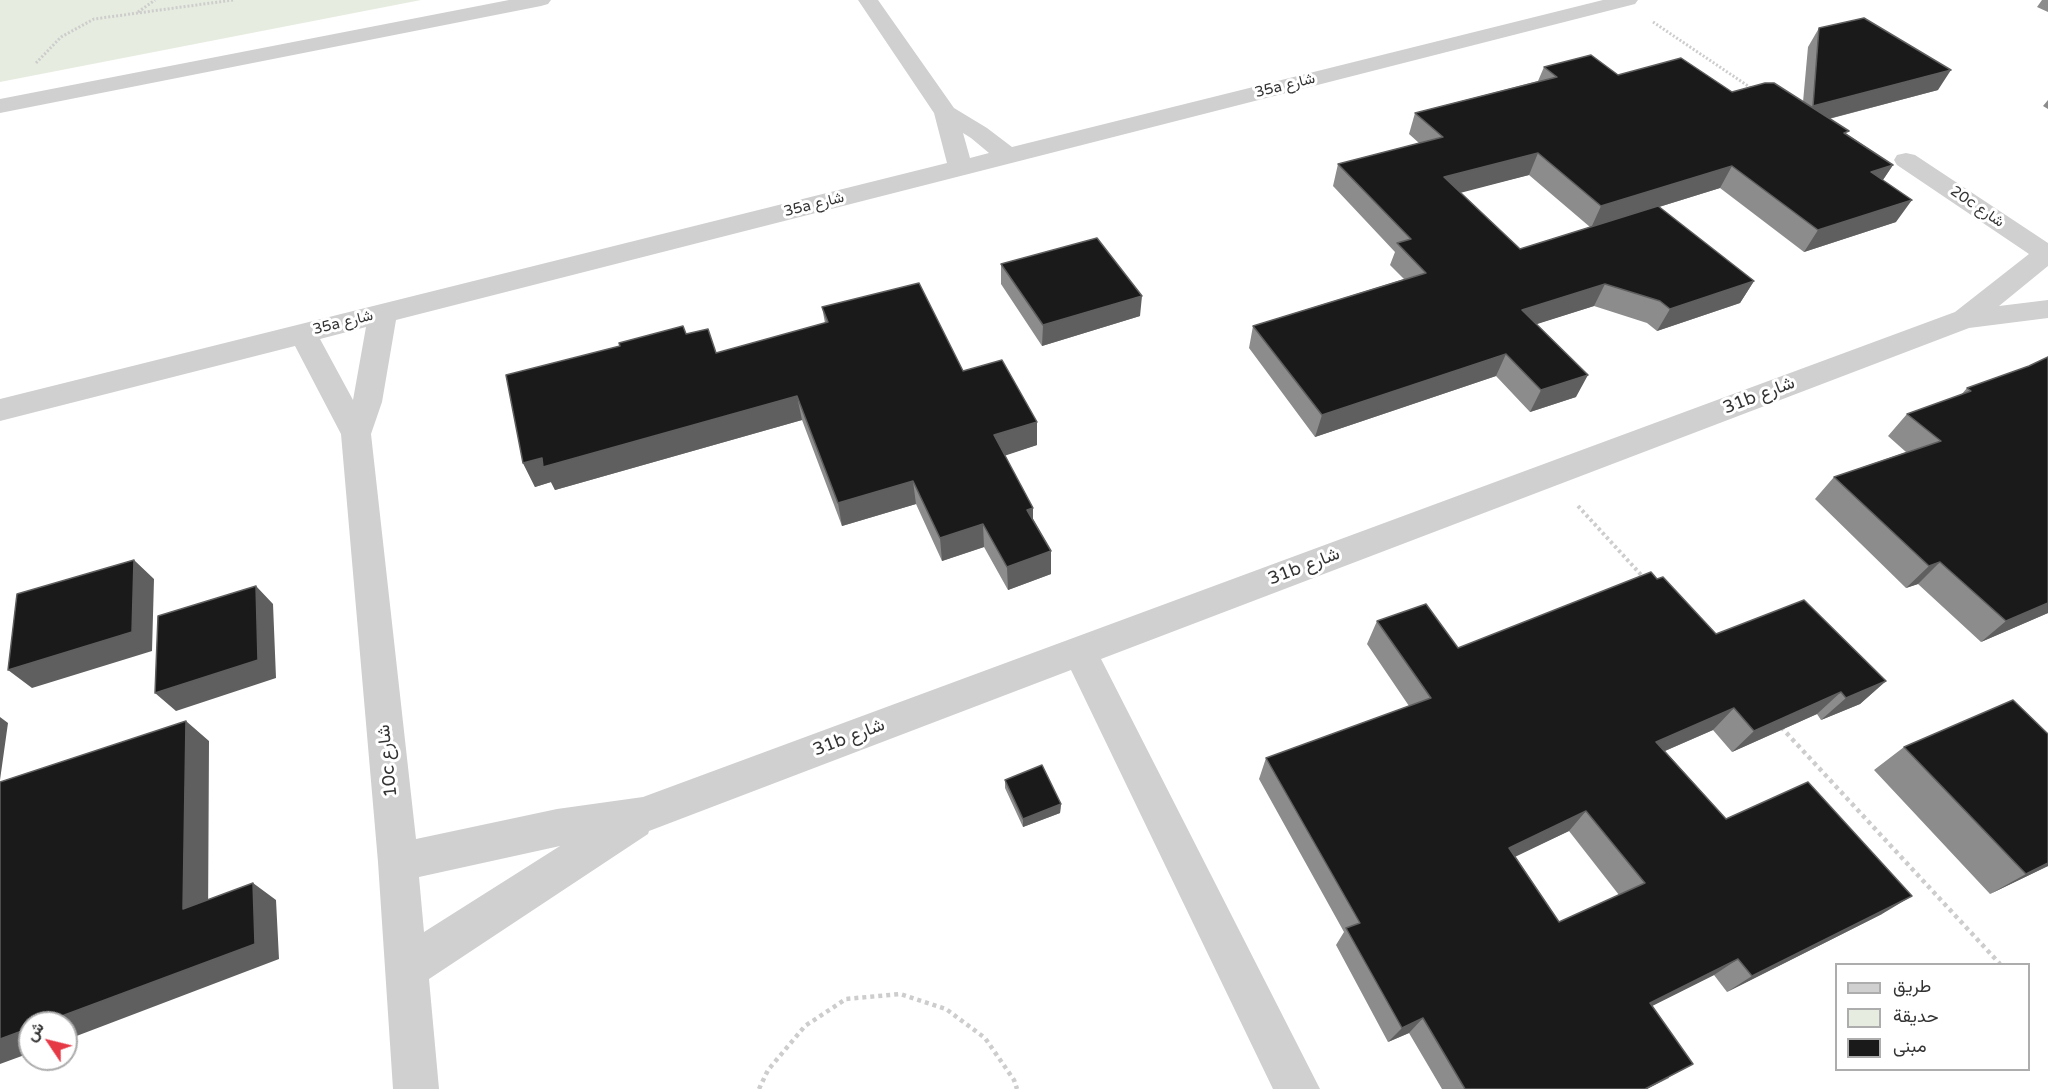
<!DOCTYPE html>
<meta charset="utf-8">
<style>
body{margin:0}
#map{position:relative;width:2048px;height:1089px;overflow:hidden;background:#fff;font-family:"Varela Round",Vazirmatn,sans-serif}
canvas{display:block}
.legend{position:absolute;left:1835px;top:963px;width:195px;height:108px;box-sizing:border-box;background:#fff;border:2px solid #adadad;margin:0;padding:8px 10px;list-style:none;font-size:18px;color:#333}
.legend li{display:flex;align-items:center;gap:12px;height:30px}
.legend b{width:30px;border:2px solid #adadad}
.north{position:absolute;left:18px;top:1011px;width:60px;height:60px;box-sizing:border-box;background:#fff;border:2px solid #adadad;border-radius:50%;rotate:305deg;font-size:16px;font-weight:700;line-height:24px;text-align:center;color:#333}
.north::after{content:'';display:block;margin:auto;width:21px;height:27px;background:#e63946;clip-path:polygon(50% 0,100% 100%,50% 72%,0 100%)}
</style>
<div id="map">
<canvas width="2048" height="1089"></canvas>
<ul class="legend">
<li><b style="height:8px;background:#d0d0d0"></b>طريق</li>
<li><b style="height:16px;background:#e6ecdf"></b>حديقة</li>
<li><b style="height:16px;background:#1a1a1a"></b>مبنى</li>
</ul>
<div class="north">ش</div>
</div>
<script>
const ctx = document.querySelector('canvas').getContext('2d');
ctx.lineJoin = 'round';
function paint(path, color) { ctx.fillStyle = color; ctx.fill(path, 'evenodd'); }
const shape = rows => new Path2D(rows.map(r => 'M' + r).join(''));
function trace(path, color, width, dash) { ctx.strokeStyle = color; ctx.lineWidth = width; ctx.lineCap = dash ? 'butt' : 'round'; ctx.setLineDash(dash || []); ctx.stroke(path); }
function write(font, color, halo, rows, align = 'center') {
  ctx.font = font + ' "Varela Round",Vazirmatn,sans-serif'; ctx.lineWidth = 6; ctx.setLineDash([]); ctx.textBaseline = 'middle'; ctx.strokeStyle = halo; ctx.fillStyle = color; for (const [text, x, y, turn = 0] of rows) {
    ctx.save(); ctx.translate(x, y); ctx.rotate((+turn || 0) * Math.PI / 180); ctx.textAlign = isNaN(turn) ? turn : align; if (halo) ctx.strokeText(text, 0, 0); ctx.fillText(text, 0, 0); ctx.restore();
  }
}
paint(shape([
 [0,0,421,0,0,82]
]), '#e6ecdf');
trace(shape([
 [138,12,155,0],
 [1653,22,1754,90],
 [36,63,61,37,94,19,233,0]
]), '#cdcdcd', 3, [2, 2]);
trace(shape([
 [1578,506,1644,578]
]), '#cdcdcd', 4, [3, 3]);
trace(shape([
 [1781,727,2000,964],
 [759,1089,768,1070,805,1026,846,999,900,994,946,1009,985,1038,1014,1080,1017,1089]
]), '#cdcdcd', 4.5, [4, 4]);
paint(shape([
 [509,0,551,0,548,4,541,6,0,113,0,99,509,0],
 [858,0,878,0,954,108,987,128,1012,147,1603,0,1638,0,1635,4,396,320,382,402,371,434,416,839,557,809,643,797,1955,312,2029,254,1897,165,1894,160,1897,155,1906,153,1915,155,2048,243,2048,266,1999,306,2048,300,2048,318,1969,328,1101,659,1320,1089,1273,1089,1071,670,649,831,648,834,429,979,439,1089,393,1089,378,862,341,434,295,346,0,421,0,399,947,163,934,113,858,0],
 [963,133,971,138,989,153,970,158,963,133],
 [366,327,353,400,320,339,366,327],
 [560,846,424,932,419,877,560,846]
]), '#d0d0d0');
paint(shape([
 [2042,0,2048,0,2048,12,2037,7],
 [1819,28,1938,90,1829,119,1847,134,1893,165,1883,180,1896,222,1804,252,1720,188,1659,207,1754,281,1740,303,1657,331,1647,323,1594,306,1536,324,1576,397,1530,412,1496,376,1315,437,1249,348,1253,326,1404,279,1390,265,1395,252,1333,186,1338,164,1419,143,1409,134,1415,113,1538,81,1544,67,1618,75,1732,92,1803,102,1808,47],
 [1529,175,1590,227,1520,249,1460,192],
 [2048,100,2048,109,2043,106],
 [1001,264,1140,316,1042,346,1001,284],
 [822,307,963,371,1037,422,1037,445,1005,455,1033,519,1051,551,1051,574,1008,590,984,547,942,561,916,504,842,526,802,420,555,490,551,482,535,487,523,463,620,346,686,334,716,353,825,323],
 [2048,357,2048,613,1981,642,1918,584,1906,588,1815,499,1834,477,1906,452,1888,436,1907,414,1961,395,1967,388,2029,366],
 [1657,579,1716,634,1886,681,1860,704,1821,720,1817,714,1732,752,1713,730,1665,751,1726,819,1882,914,1727,992,1714,975,1652,1006,1669,1078,1647,1089,1442,1089,1409,1033,1388,1042,1336,945,1344,932,1259,779,1266,758,1409,706,1367,644,1377,621,1458,648],
 [1569,831,1619,895,1559,922,1515,856],
 [2048,734,2048,866,1990,894,1874,770,1904,747],
 [1005,780,1061,804,1060,813,1023,827,1005,788]
]), '#8c8c8c');
paint(shape([
 [1951,70,1938,90,1801,126,1813,106],
 [1538,153,1529,175,1437,199,1444,177],
 [1893,165,1878,187,1871,172],
 [1732,166,1720,188,1591,228,1601,206],
 [1912,200,1896,222,1804,252,1818,230],
 [1754,281,1740,303,1657,331,1670,309],
 [1605,284,1594,306,1512,332,1522,310],
 [1142,296,1140,316,1042,346,1043,325],
 [1506,354,1496,376,1315,437,1322,415],
 [1588,375,1576,397,1530,412,1541,390],
 [797,396,802,420,555,490,551,482,535,487,523,463,542,458],
 [1037,422,1037,445,995,459,994,435],
 [913,481,916,504,842,526,838,503],
 [1033,508,1033,531,1027,510],
 [983,524,984,547,942,561,940,538],
 [1051,551,1051,574,1008,590,1007,567],
 [134,560,154,579,152,651,32,688,8,670],
 [1940,562,1918,584,1906,588,1929,566],
 [256,586,273,604,276,678,176,711,155,693],
 [2048,603,2048,613,1981,642,2006,621],
 [1886,681,1860,704,1821,720,1846,698],
 [1841,692,1817,714,1732,752,1754,731],
 [1734,708,1713,730,1637,763,1656,742],
 [0,717,8,723,0,780],
 [186,721,209,741,208,925,183,909],
 [1061,804,1060,813,1023,827,1023,819],
 [1586,811,1569,831,1494,867,1509,848],
 [2048,863,2048,866,1990,894,2026,874],
 [253,883,276,900,279,959,66,1040,66,1023,43,1023],
 [1912,896,1882,914,1727,992,1752,976],
 [1738,959,1714,975,1628,1018,1650,1003],
 [1423,1018,1409,1033,1388,1042,1402,1028],
 [30,1028,30,1053,0,1064,0,1039],
 [1693,1064,1647,1089,1645,1089]
]), '#5f5f5f');
const building = shape([
 [1864,18,1951,70,1813,106,1819,28,1864,18],
 [1591,55,1618,75,1681,58,1732,92,1765,83,1774,83,1849,131,1844,133,1893,165,1871,172,1912,200,1818,230,1732,166,1601,206,1538,153,1444,177,1520,249,1658,206,1754,281,1670,309,1660,301,1605,284,1522,310,1588,375,1541,390,1506,354,1322,415,1253,326,1426,273,1397,243,1411,239,1338,164,1443,137,1415,113,1557,77,1544,67,1591,55],
 [1097,238,1142,296,1043,325,1001,264,1097,238],
 [919,283,963,371,1002,360,1037,422,994,435,1033,508,1027,510,1051,551,1007,567,983,524,940,538,913,481,838,503,797,396,543,467,542,458,523,463,506,375,620,346,619,343,683,326,686,334,708,329,716,353,828,322,822,307,919,283],
 [2048,357,2048,603,2006,621,1940,562,1929,566,1834,477,1941,441,1907,414,1971,391,1967,388,2029,366,2048,357],
 [134,560,132,632,8,670,17,594,134,560],
 [1651,572,1657,579,1663,577,1716,634,1804,600,1886,681,1846,698,1841,692,1754,731,1734,708,1656,742,1726,819,1808,782,1912,896,1752,976,1738,959,1650,1003,1693,1064,1645,1089,1465,1089,1423,1018,1402,1028,1346,928,1360,923,1266,758,1431,698,1377,621,1426,604,1458,648,1651,572],
 [1586,811,1645,883,1559,922,1509,848,1586,811],
 [256,586,258,660,155,693,158,616,256,586],
 [2013,700,2048,734,2048,863,2026,874,1904,747,2013,700],
 [186,721,183,909,253,883,255,944,43,1023,30,1023,30,1028,0,1039,0,782,186,721],
 [1042,765,1061,804,1023,819,1005,780,1042,765]
]);
paint(building, '#1a1a1a');
trace(building, '#5f5f5f', 1.5);
write('15px', '#333', '#fff', [
 ["35a شارع",1285,86,-14],
 ["35a شارع",814,205,-14],
 ["20c شارع",1977,207,34],
 ["35a شارع",343,323,-14]
]);
write('18px', '#333', '#fff', [
 ["31b شارع",1759,396,-21],
 ["31b شارع",1304,567,-21],
 ["31b شارع",849,738,-21],
 ["10c شارع",388,761,-96]
]);
</script>
